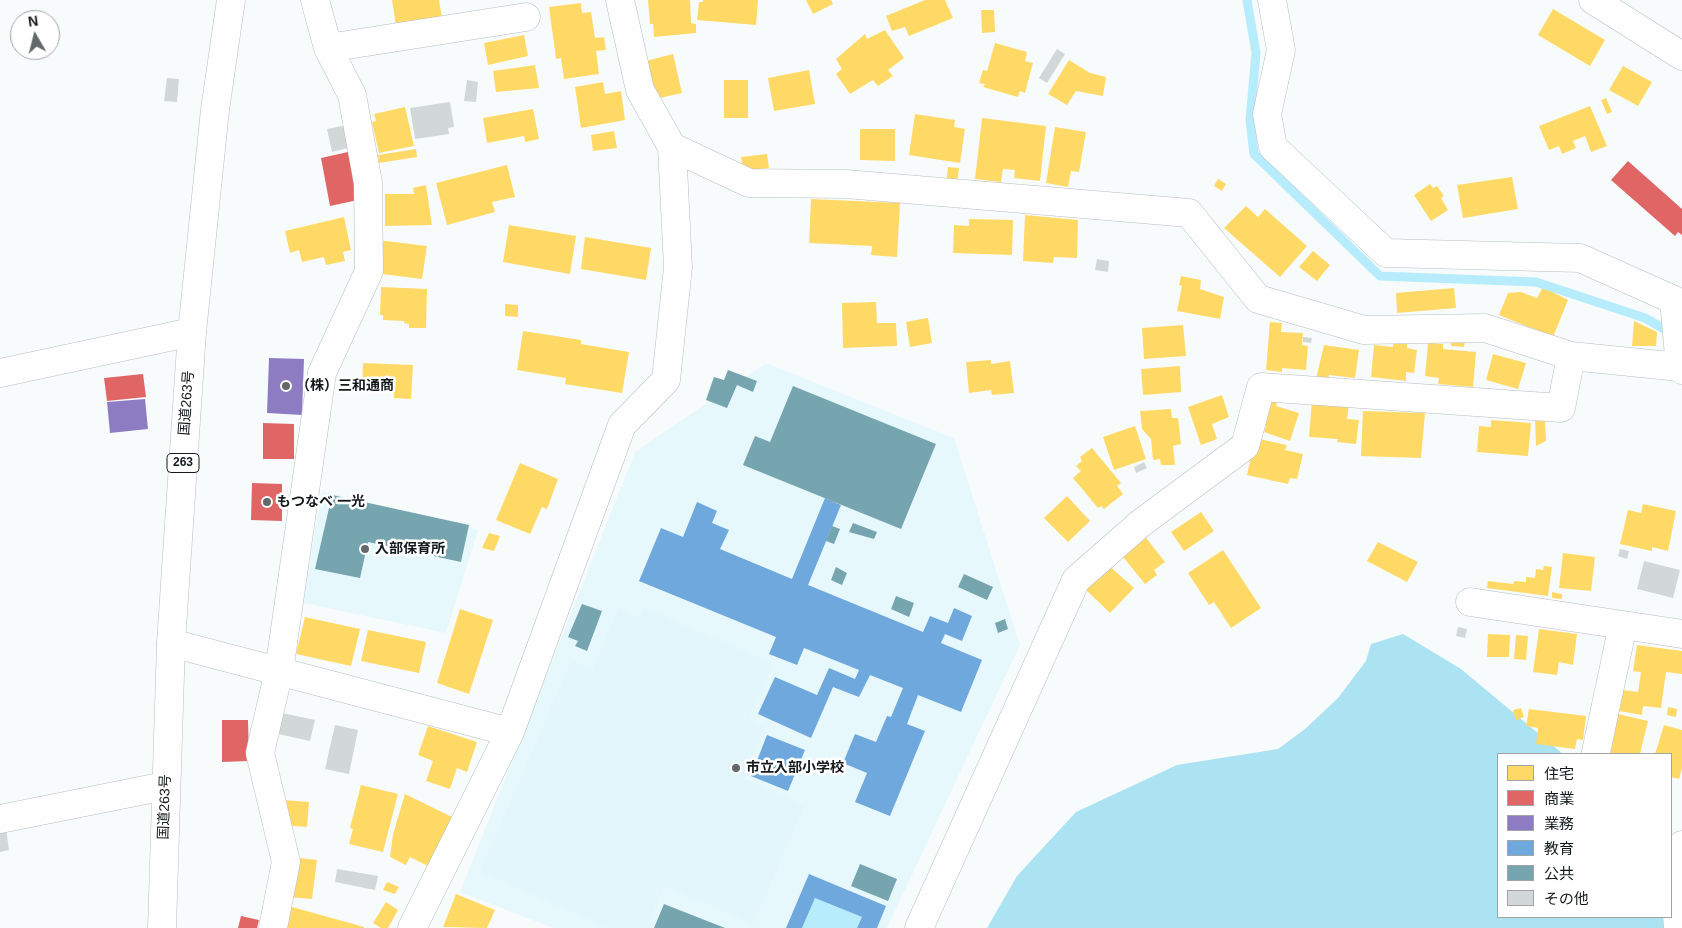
<!DOCTYPE html>
<meta charset="utf-8">
<style>
body{margin:0}
#map{position:relative;width:1682px;height:928px;overflow:hidden;background:#f7fbfc;font-family:Helvetica,"Noto Sans JP",sans-serif}
canvas{display:block}
.legend{position:absolute;left:1497px;top:753px;width:175px;height:165px;box-sizing:border-box;background:#fff;border:1px solid #a1a3a4;margin:0;padding:6px 9px;list-style:none;font-size:15px;color:#13191b}
.legend li{display:flex;align-items:center;gap:10px;height:25px}
.legend b{width:25px;border:1px solid #a1a3a4}
.north{position:absolute;left:10px;top:10px;width:50px;height:50px;box-sizing:border-box;background:#fff;border:1px solid #a1a3a4;border-radius:50%;rotate:352deg;font-size:14px;font-weight:700;line-height:20px;text-align:center;color:#13191b}
.north::after{content:'';display:block;margin:auto;width:18px;height:22px;background:#63686a;clip-path:polygon(50% 0,100% 100%,50% 72%,0 100%)}
</style>
<div id="map">
<canvas width="1682" height="928"></canvas>
<ul class="legend">
<li><b style="height:14px;background:#ffd966"></b>住宅</li>
<li><b style="height:14px;background:#e06666"></b>商業</li>
<li><b style="height:14px;background:#8e7cc3"></b>業務</li>
<li><b style="height:14px;background:#6fa8dc"></b>教育</li>
<li><b style="height:14px;background:#76a5af"></b>公共</li>
<li><b style="height:14px;background:#d2d7d8"></b>その他</li>
</ul>
<div class="north">N</div>
</div>
<script>
const ctx = document.querySelector('canvas').getContext('2d');
ctx.lineJoin = 'round';
function paint(path, color) { ctx.fillStyle = color; ctx.fill(path, 'evenodd'); }
const shape = rows => new Path2D(rows.map(r => 'M' + r).join(''));
function trace(path, color, width, dash) { ctx.strokeStyle = color; ctx.lineWidth = width; ctx.lineCap = dash ? 'butt' : 'round'; ctx.setLineDash(dash || []); ctx.stroke(path); }
function write(font, color, halo, rows, align = 'center') {
  ctx.font = font + ' Helvetica,"Noto Sans JP",sans-serif'; ctx.lineWidth = 5; ctx.setLineDash([]); ctx.textBaseline = 'middle'; ctx.strokeStyle = halo; ctx.fillStyle = color; for (const [text, x, y, turn = 0] of rows) {
    ctx.save(); ctx.translate(x, y); ctx.rotate((+turn || 0) * Math.PI / 180); ctx.textAlign = isNaN(turn) ? turn : align; if (halo) ctx.strokeText(text, 0, 0); ctx.fillText(text, 0, 0); ctx.restore();
  }
}
paint(shape([
 [766,363,954,438,1020,645,887,928,553,928,460,892,635,452],
 [322,491,478,530,446,633,303,603]
]), '#e7f8fd');
paint(shape([
 [619,608,639,617,644,608,773,663,748,719,765,726,742,778,804,805,753,924,664,886,646,928,609,928,480,872,572,660,593,669]
]), '#e2f6fc');
paint(shape([
 [1403,634,1461,669,1563,754,1498,754,1498,917,1671,917,1671,836,1682,838,1682,928,987,928,1017,876,1076,812,1177,765,1278,749,1305,729,1338,698,1366,661,1371,644]
]), '#abe3f2');
paint(shape([
 [815,898,862,917,857,928,802,928]
]), '#b6ecfb');
paint(shape([
 [392,0,439,0,442,18,396,26],
 [648,0,690,0,691,23,696,24,696,33,654,37,653,24,650,24],
 [703,0,758,0,756,25,697,20,699,2,703,2],
 [806,0,831,0,833,4,813,14],
 [925,0,945,0,953,18,909,36,905,27,892,31,886,16],
 [581,3,582,13,591,12,595,38,604,37,606,50,596,51,599,74,564,79,561,58,556,59,549,7],
 [1553,9,1605,40,1590,66,1538,35],
 [981,10,994,10,995,32,982,33],
 [885,30,904,58,888,70,893,76,878,86,873,80,850,94,836,74,842,69,836,59,865,34,867,39],
 [524,35,528,56,488,65,484,43],
 [995,43,1027,52,1025,61,1033,63,1025,93,1020,91,1018,97,983,87,985,84,979,83,983,70,987,71],
 [673,54,682,93,655,99,646,61],
 [1069,60,1090,73,1106,77,1103,96,1076,91,1067,105,1048,94],
 [535,65,539,88,496,92,493,71],
 [1623,66,1652,82,1638,106,1609,90],
 [809,70,815,104,774,111,768,78],
 [724,80,748,80,748,118,724,118],
 [603,82,605,94,621,91,625,120,581,128,575,87],
 [1606,98,1612,112,1607,114,1601,100],
 [1590,106,1607,146,1591,152,1585,136,1573,141,1576,148,1562,154,1559,146,1549,150,1539,126],
 [405,107,414,146,379,153,372,122,376,121,374,114],
 [533,109,539,139,525,142,524,136,487,143,483,118],
 [915,114,955,120,954,127,965,129,960,163,909,155],
 [982,118,1046,126,1040,181,1014,178,1015,170,1003,169,1001,182,975,179],
 [1055,127,1086,132,1079,172,1071,171,1068,187,1046,183],
 [860,129,895,129,895,161,860,160],
 [614,131,617,148,593,151,591,135],
 [416,149,417,157,379,163,378,155],
 [767,154,769,168,743,171,741,157],
 [507,165,515,197,492,202,495,212,447,225,436,183],
 [948,167,959,168,957,184,946,183],
 [1512,177,1518,209,1463,218,1457,185],
 [1218,179,1226,184,1222,191,1214,186],
 [1430,184,1433,188,1437,186,1444,196,1441,198,1448,210,1431,221,1414,195],
 [426,185,432,225,385,226,385,194,414,194,413,188],
 [811,199,900,203,897,257,871,255,872,246,809,243],
 [1246,206,1258,217,1265,209,1307,246,1280,277,1224,228],
 [1025,215,1078,220,1077,258,1054,257,1053,263,1023,261],
 [344,217,351,250,343,252,345,261,326,265,324,257,302,262,299,250,290,253,285,231],
 [969,219,1013,220,1012,255,953,253,954,225,969,226],
 [509,225,576,236,570,274,503,262],
 [585,237,651,248,646,280,581,269],
 [378,240,427,246,422,279,374,273],
 [1313,251,1330,265,1317,281,1299,267],
 [1181,276,1201,280,1200,289,1224,297,1220,319,1177,311,1182,286,1179,285],
 [381,287,427,289,426,328,409,328,409,324,404,323,404,321,383,320,383,315,380,315],
 [1543,287,1568,300,1553,337,1499,315,1508,293,1521,292,1537,298],
 [1454,288,1456,308,1397,313,1396,293],
 [876,302,877,323,896,323,897,346,843,348,842,303],
 [505,304,518,305,518,317,505,316],
 [928,318,932,343,910,347,906,322],
 [1634,321,1657,332,1656,346,1632,346],
 [1270,322,1282,323,1281,332,1303,333,1302,345,1308,346,1306,370,1282,368,1282,372,1266,370],
 [1183,325,1186,356,1144,359,1142,328],
 [523,331,581,340,581,344,629,352,622,393,565,384,566,378,517,370],
 [1451,341,1465,342,1464,347,1451,346],
 [1393,342,1407,344,1407,348,1417,350,1414,373,1406,372,1406,381,1371,377,1374,345,1393,347],
 [1428,343,1443,344,1443,349,1476,352,1473,387,1438,384,1439,378,1425,376],
 [1324,345,1359,350,1355,378,1329,375,1328,380,1316,379],
 [1493,354,1526,363,1518,389,1486,380],
 [991,360,991,364,1010,361,1014,393,992,395,991,390,969,393,966,362],
 [363,363,413,365,411,399,394,398,394,393,362,391],
 [1180,366,1181,392,1143,395,1141,369],
 [1222,395,1229,417,1212,424,1217,439,1201,445,1188,407],
 [1266,398,1277,402,1276,406,1299,413,1290,441,1264,432,1266,426,1258,424],
 [1312,400,1349,403,1347,419,1359,420,1356,444,1337,442,1338,439,1309,437],
 [1171,409,1172,418,1178,418,1181,444,1173,446,1175,465,1161,465,1160,459,1153,460,1151,439,1142,429,1140,411],
 [1363,411,1425,413,1421,458,1361,456],
 [1491,420,1531,423,1528,456,1477,452,1479,426,1491,427],
 [1535,420,1545,421,1546,441,1536,446],
 [1135,426,1146,459,1114,470,1103,437],
 [1250,437,1287,445,1285,450,1303,454,1297,479,1290,478,1288,484,1247,475,1250,461,1244,461],
 [1092,448,1121,483,1117,486,1123,494,1104,509,1101,506,1098,508,1073,478,1081,471,1076,466,1082,461,1080,457],
 [520,463,558,479,547,509,542,507,530,534,496,520],
 [1067,496,1090,521,1068,542,1044,518],
 [1643,504,1676,511,1668,551,1652,547,1652,551,1620,544,1628,510,1641,513],
 [1201,512,1214,531,1184,551,1171,532],
 [489,533,500,536,494,551,482,548],
 [1143,534,1165,562,1154,570,1157,575,1145,584,1119,552],
 [1378,542,1418,562,1407,582,1367,561],
 [1223,550,1261,608,1231,628,1214,602,1209,605,1188,573],
 [1563,553,1595,557,1591,591,1559,588],
 [1105,562,1134,588,1110,613,1085,589],
 [1544,566,1552,567,1548,596,1487,588,1488,581,1513,584,1514,581,1526,582,1526,577,1535,578,1536,569,1543,570],
 [1552,592,1562,594,1562,599,1552,598],
 [460,609,493,620,469,694,437,683],
 [305,617,360,629,351,666,296,654],
 [1539,629,1577,634,1573,665,1559,662,1557,675,1533,672],
 [368,630,426,642,419,673,361,661],
 [1488,634,1510,635,1509,657,1487,657],
 [1516,635,1528,636,1526,660,1514,659],
 [1637,645,1682,651,1682,674,1666,672,1661,708,1643,706,1642,715,1619,711,1622,690,1638,692,1641,672,1633,671],
 [1668,707,1677,709,1676,717,1667,715],
 [1521,708,1524,717,1516,720,1513,710],
 [1529,709,1586,716,1583,740,1577,739,1575,749,1536,744,1538,728,1526,726],
 [1614,713,1648,721,1640,754,1604,753],
 [1664,725,1682,730,1682,768,1679,779,1671,777,1671,754,1655,754],
 [428,726,477,742,467,772,457,768,450,789,426,781,433,761,418,755],
 [361,785,398,794,383,852,349,844,353,829,350,828],
 [405,794,452,817,428,866,410,857,406,865,390,857,393,834],
 [284,800,309,802,307,827,282,825],
 [292,857,317,860,312,899,288,897],
 [387,882,399,887,395,894,383,890],
 [456,894,495,910,487,928,443,927],
 [386,902,398,910,388,928,381,928,373,923],
 [285,905,364,927,364,928,278,928]
]), '#ffd966');
paint(shape([
 [348,152,358,200,330,206,321,158],
 [1628,161,1682,209,1682,235,1678,232,1675,236,1611,180],
 [143,374,146,397,107,401,104,378],
 [263,423,294,424,294,459,263,459],
 [252,483,282,484,282,521,251,520],
 [222,720,248,720,249,761,222,762],
 [241,916,259,920,257,928,238,928]
]), '#e06666');
paint(shape([
 [269,358,304,359,302,415,267,413],
 [145,399,148,429,110,433,107,402]
]), '#8e7cc3');
paint(shape([
 [825,498,841,505,808,585,923,632,930,616,948,623,954,608,972,616,962,641,945,634,941,643,982,660,961,712,918,695,907,724,925,731,890,816,855,802,867,773,843,763,855,734,876,742,887,716,891,717,903,688,870,675,859,697,833,687,811,738,758,714,775,677,817,695,829,668,855,679,859,670,804,648,797,665,769,654,776,637,639,581,661,528,683,537,697,502,717,511,712,523,729,530,720,549,792,579],
 [767,735,805,750,788,791,751,776],
 [809,874,886,906,877,928,857,928,862,917,815,898,802,928,786,928]
]), '#6fa8dc');
paint(shape([
 [728,370,757,381,753,392,737,385,727,408,706,400,714,377,724,380],
 [793,386,936,444,901,529,743,465,755,436,770,442],
 [332,495,469,525,461,562,368,542,360,578,315,569],
 [853,523,877,532,874,539,849,532],
 [832,526,840,529,834,544,826,541],
 [836,567,847,573,842,585,831,580],
 [964,574,993,587,987,600,958,587],
 [896,596,914,603,909,617,891,609],
 [582,604,602,611,587,651,575,646,578,641,568,637],
 [1005,619,1008,629,998,633,995,623],
 [860,864,897,879,888,901,851,886],
 [664,904,725,928,654,928]
]), '#76a5af');
trace(shape([
 [1247,0,1256,53,1250,120,1254,154,1380,276,1536,282,1645,318,1673,334]
]), '#b6ecfb', 9);
paint(shape([
 [1057,49,1065,54,1047,83,1039,78],
 [167,78,179,79,177,102,164,101],
 [467,80,478,82,476,102,464,101],
 [450,102,454,127,448,128,449,134,415,139,410,108],
 [347,125,352,147,332,152,327,129],
 [1097,259,1109,261,1108,272,1095,270],
 [1303,337,1312,338,1311,343,1303,342],
 [1144,462,1147,468,1136,473,1134,467],
 [1620,549,1629,551,1627,559,1618,556],
 [1644,561,1680,570,1673,598,1637,589],
 [1458,627,1467,629,1465,638,1456,636],
 [282,713,315,720,310,741,278,734],
 [335,725,358,730,349,774,325,769],
 [6,828,9,850,0,852,0,829],
 [337,869,378,876,375,890,335,882]
]), '#d2d7d8');
const minor = shape([
 [1272,0,1281,50,1267,114,1273,147,1386,253,1580,258,1674,300,1680,367],
 [328,48,526,17],
 [672,147,749,183,846,184,1189,213,1258,299,1364,330,1485,328,1571,356,1680,367,1682,370],
 [0,373,192,332],
 [1470,602,1623,625],
 [171,643,510,732],
 [1596,752,1623,625,1682,634],
 [0,819,165,786],
 [273,928,286,862,260,753,279,671,322,373,369,271,368,183,352,95,328,48,315,0],
 [412,928,510,732,622,425,666,380,678,267,672,147,640,90,620,0],
 [919,928,1076,580,1141,523,1245,446,1261,387,1561,408,1571,356],
 [1678,928,1673,865,1682,845]
]);
const tertiary = shape([
 [1593,0,1682,56]
]);
const trunk = shape([
 [162,928,171,643,192,332,215,110,231,0]
]);
trace(minor, '#b8bdbe', 29);
trace(tertiary, '#b8bdbe', 29);
trace(trunk, '#b8bdbe', 29);
trace(minor, '#fefeff', 28);
trace(tertiary, '#fefeff', 28);
trace(trunk, '#fefeff', 28);
for (const [x, y, r, color] of [
 [286,386,5,"#63686a"],
 [267,502,5,"#63686a"],
 [365,549,5,"#63686a"],
 [736,768,5,"#63686a"]
]) { const dot = new Path2D(); dot.arc(x, y, r, 0, 2 * Math.PI); ctx.fillStyle = color; ctx.fill(dot); trace(dot, '#fff', 2); }
for (const [x, y, w] of [
 [183,463,32]
]) { const box = new Path2D(); box.roundRect(x - w / 2, y - 9.5, w, 19, 4); ctx.fillStyle = '#fff'; ctx.fill(box); trace(box, '#13191b', 1); }
write('bold 12px', '#13191b', null, [
 ["263",183,463]
]);
write('bold 14px', '#13191b', '#fff', [
 ["（株）三和通商",296,386],
 ["もつなべ 一光",277,502],
 ["入部保育所",375,549],
 ["市立入部小学校",746,768]
], 'left');
write('14px', '#13191b', '#fff', [
 ["国道263号",187,403,-86],
 ["国道263号",165,807,-88]
]);
</script>
